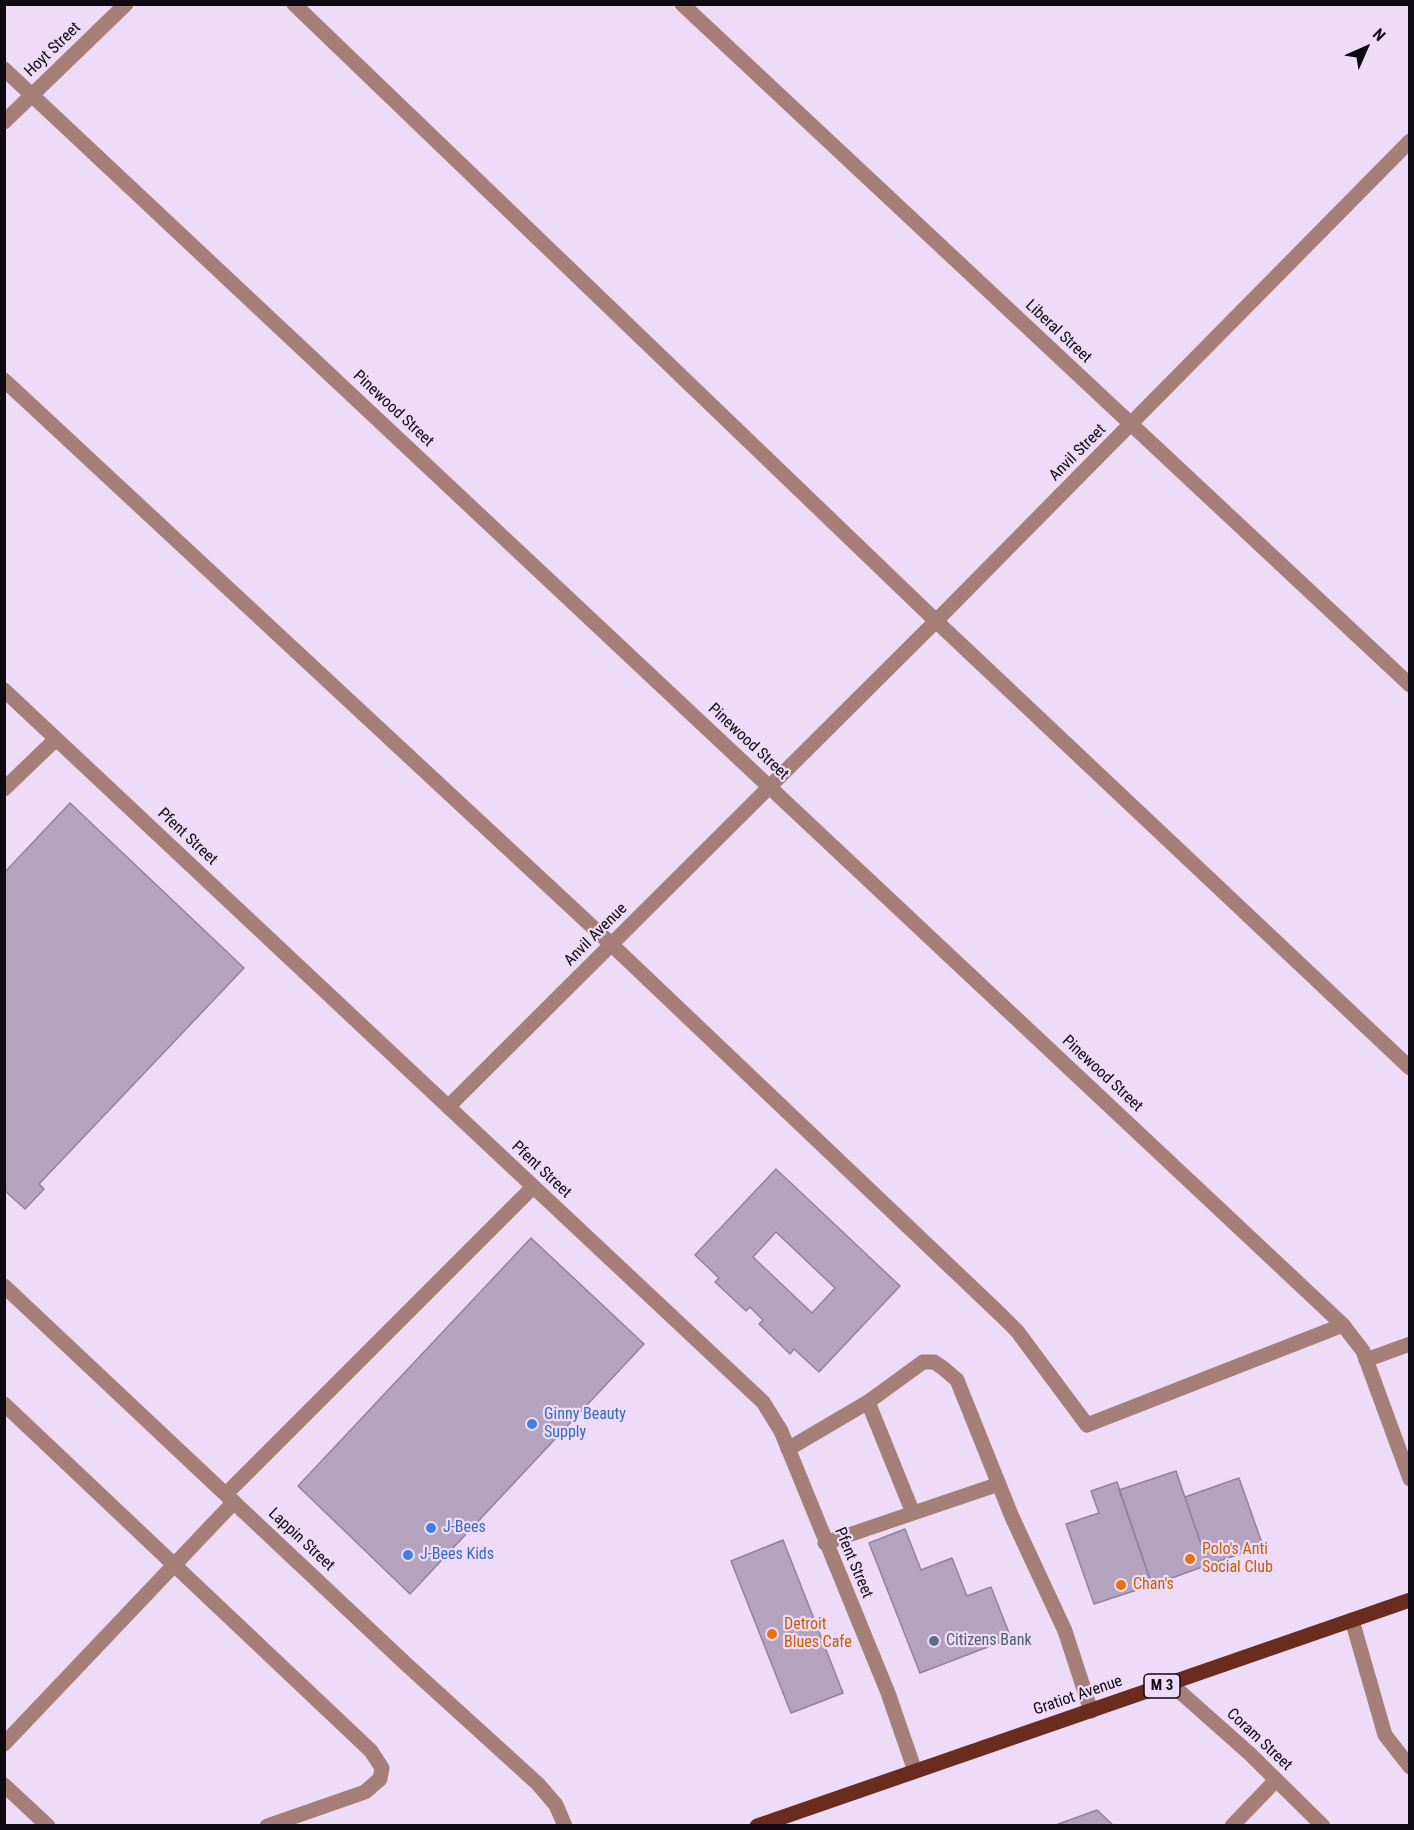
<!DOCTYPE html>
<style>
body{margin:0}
#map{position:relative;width:1414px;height:1830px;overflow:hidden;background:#eddbf7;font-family:"Roboto Condensed",sans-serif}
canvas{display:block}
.frame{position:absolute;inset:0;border:6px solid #0f0912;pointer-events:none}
.north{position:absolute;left:1336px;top:18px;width:60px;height:60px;-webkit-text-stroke:4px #eddbf7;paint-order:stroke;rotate:45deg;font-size:16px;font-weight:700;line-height:24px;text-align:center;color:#0f0912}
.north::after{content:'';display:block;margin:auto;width:21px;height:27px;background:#0f0912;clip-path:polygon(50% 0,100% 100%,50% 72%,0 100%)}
</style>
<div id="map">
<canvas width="1414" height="1830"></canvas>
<div class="frame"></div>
<div class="north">N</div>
</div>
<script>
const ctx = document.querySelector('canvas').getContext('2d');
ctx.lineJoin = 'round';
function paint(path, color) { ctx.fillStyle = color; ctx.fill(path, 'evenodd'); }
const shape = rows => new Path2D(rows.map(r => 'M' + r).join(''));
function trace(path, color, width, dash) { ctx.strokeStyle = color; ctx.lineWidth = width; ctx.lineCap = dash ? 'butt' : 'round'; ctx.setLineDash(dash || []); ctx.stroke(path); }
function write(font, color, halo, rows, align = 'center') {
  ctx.font = font + ' "Roboto Condensed",sans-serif'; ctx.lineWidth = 4.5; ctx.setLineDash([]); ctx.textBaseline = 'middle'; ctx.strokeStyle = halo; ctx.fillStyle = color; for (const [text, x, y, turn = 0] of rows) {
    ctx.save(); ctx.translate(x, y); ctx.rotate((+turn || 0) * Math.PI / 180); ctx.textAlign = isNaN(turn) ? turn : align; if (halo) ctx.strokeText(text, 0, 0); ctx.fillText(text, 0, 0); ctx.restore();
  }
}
const building = shape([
 [70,803,244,968,39,1184,44,1189,25,1209,4,1190,4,873,70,803],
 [776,1169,900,1286,819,1372,794,1349,790,1354,759,1324,763,1320,750,1307,746,1311,715,1282,719,1278,695,1255,776,1169],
 [776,1232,835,1288,812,1313,753,1257,776,1232],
 [531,1238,644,1344,410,1594,298,1486,531,1238],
 [1176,1471,1208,1565,1152,1585,1119,1490,1176,1471],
 [1239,1478,1263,1546,1208,1565,1185,1497,1239,1478],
 [1117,1482,1152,1585,1094,1604,1066,1524,1099,1513,1091,1491,1117,1482],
 [905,1529,921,1570,952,1558,967,1596,991,1587,1011,1638,920,1673,869,1543,905,1529],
 [783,1540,843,1693,791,1713,731,1561,783,1540],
 [1097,1810,1114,1826,1053,1826,1097,1810]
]);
paint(building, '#b4a3be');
trace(building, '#92819c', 1.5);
trace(shape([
 [294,4,936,621,1410,1068],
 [4,380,612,945,1002,1316,1017,1331,1087,1425,1343,1325],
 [1366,1360,1410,1344],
 [868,1402,913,1513],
 [4,1404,371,1751,382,1768,380,1779,365,1792,267,1826],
 [788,1449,868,1402,923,1362,934,1362,943,1368,957,1380,1012,1517,1065,1631,1091,1711],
 [226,1494,533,1187],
 [825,1543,999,1484],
 [1352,1620,1385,1735,1410,1767],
 [4,1744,234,1502],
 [4,1785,48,1826],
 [1232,1826,1276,1780]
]), '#a57f77', 15);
trace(shape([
 [682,4,1410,685],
 [4,69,1343,1325,1363,1351,1410,1479],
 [4,122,126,4],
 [4,690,763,1402,781,1431,888,1693,915,1771],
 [4,789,56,739],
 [448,1107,936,621,1410,141],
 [4,1286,406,1664,538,1784,556,1805,565,1826],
 [1170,1683,1250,1754,1323,1826]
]), '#a57f77', 15);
trace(shape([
 [757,1826,1410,1600]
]), '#6b2c20', 15);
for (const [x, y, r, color] of [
 [532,1424,6,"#3f7fe0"],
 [431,1528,6,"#3f7fe0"],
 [408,1555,6,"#3f7fe0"],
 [1190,1559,6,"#e8710a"],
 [1121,1585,6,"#e8710a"],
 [772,1634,6,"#e8710a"],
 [934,1641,6,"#5c6f8a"]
]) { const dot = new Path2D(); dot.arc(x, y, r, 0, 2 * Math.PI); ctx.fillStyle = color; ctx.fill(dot); trace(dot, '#eddbf7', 2); }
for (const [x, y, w] of [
 [1162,1686,36]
]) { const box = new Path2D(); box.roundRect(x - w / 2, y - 12, w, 24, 4.5); ctx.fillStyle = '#eddbf7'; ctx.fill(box); trace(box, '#0f0912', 1.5); }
write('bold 15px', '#0f0912', null, [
 ["M 3",1162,1686]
]);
write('16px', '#0f0912', '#eddbf7', [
 ["Hoyt Street",53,50,-44],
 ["Liberal Street",1058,332,43],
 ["Pinewood Street",393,409,43],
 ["Anvil Street",1078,453,-45],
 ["Pinewood Street",748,742,43],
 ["Pfent Street",187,837,43],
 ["Anvil Avenue",596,935,-45],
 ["Pinewood Street",1102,1074,43],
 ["Pfent Street",541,1170,43],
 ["Lappin Street",301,1540,43],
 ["Pfent Street",853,1563,67],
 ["Gratiot Avenue",1078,1696,-19],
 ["Coram Street",1259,1740,43]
]);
write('16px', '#366cbe', '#eddbf7', [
 ["Ginny Beauty",544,1415],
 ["Supply",544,1433],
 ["J-Bees",443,1528],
 ["J-Bees Kids",420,1555]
], 'left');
write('16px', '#c56008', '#eddbf7', [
 ["Polo's Anti",1202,1550],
 ["Social Club",1202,1568],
 ["Chan's",1133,1585],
 ["Detroit",784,1625],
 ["Blues Cafe",784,1643]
], 'left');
write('16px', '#4e5e75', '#eddbf7', [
 ["Citizens Bank",946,1641]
], 'left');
</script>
